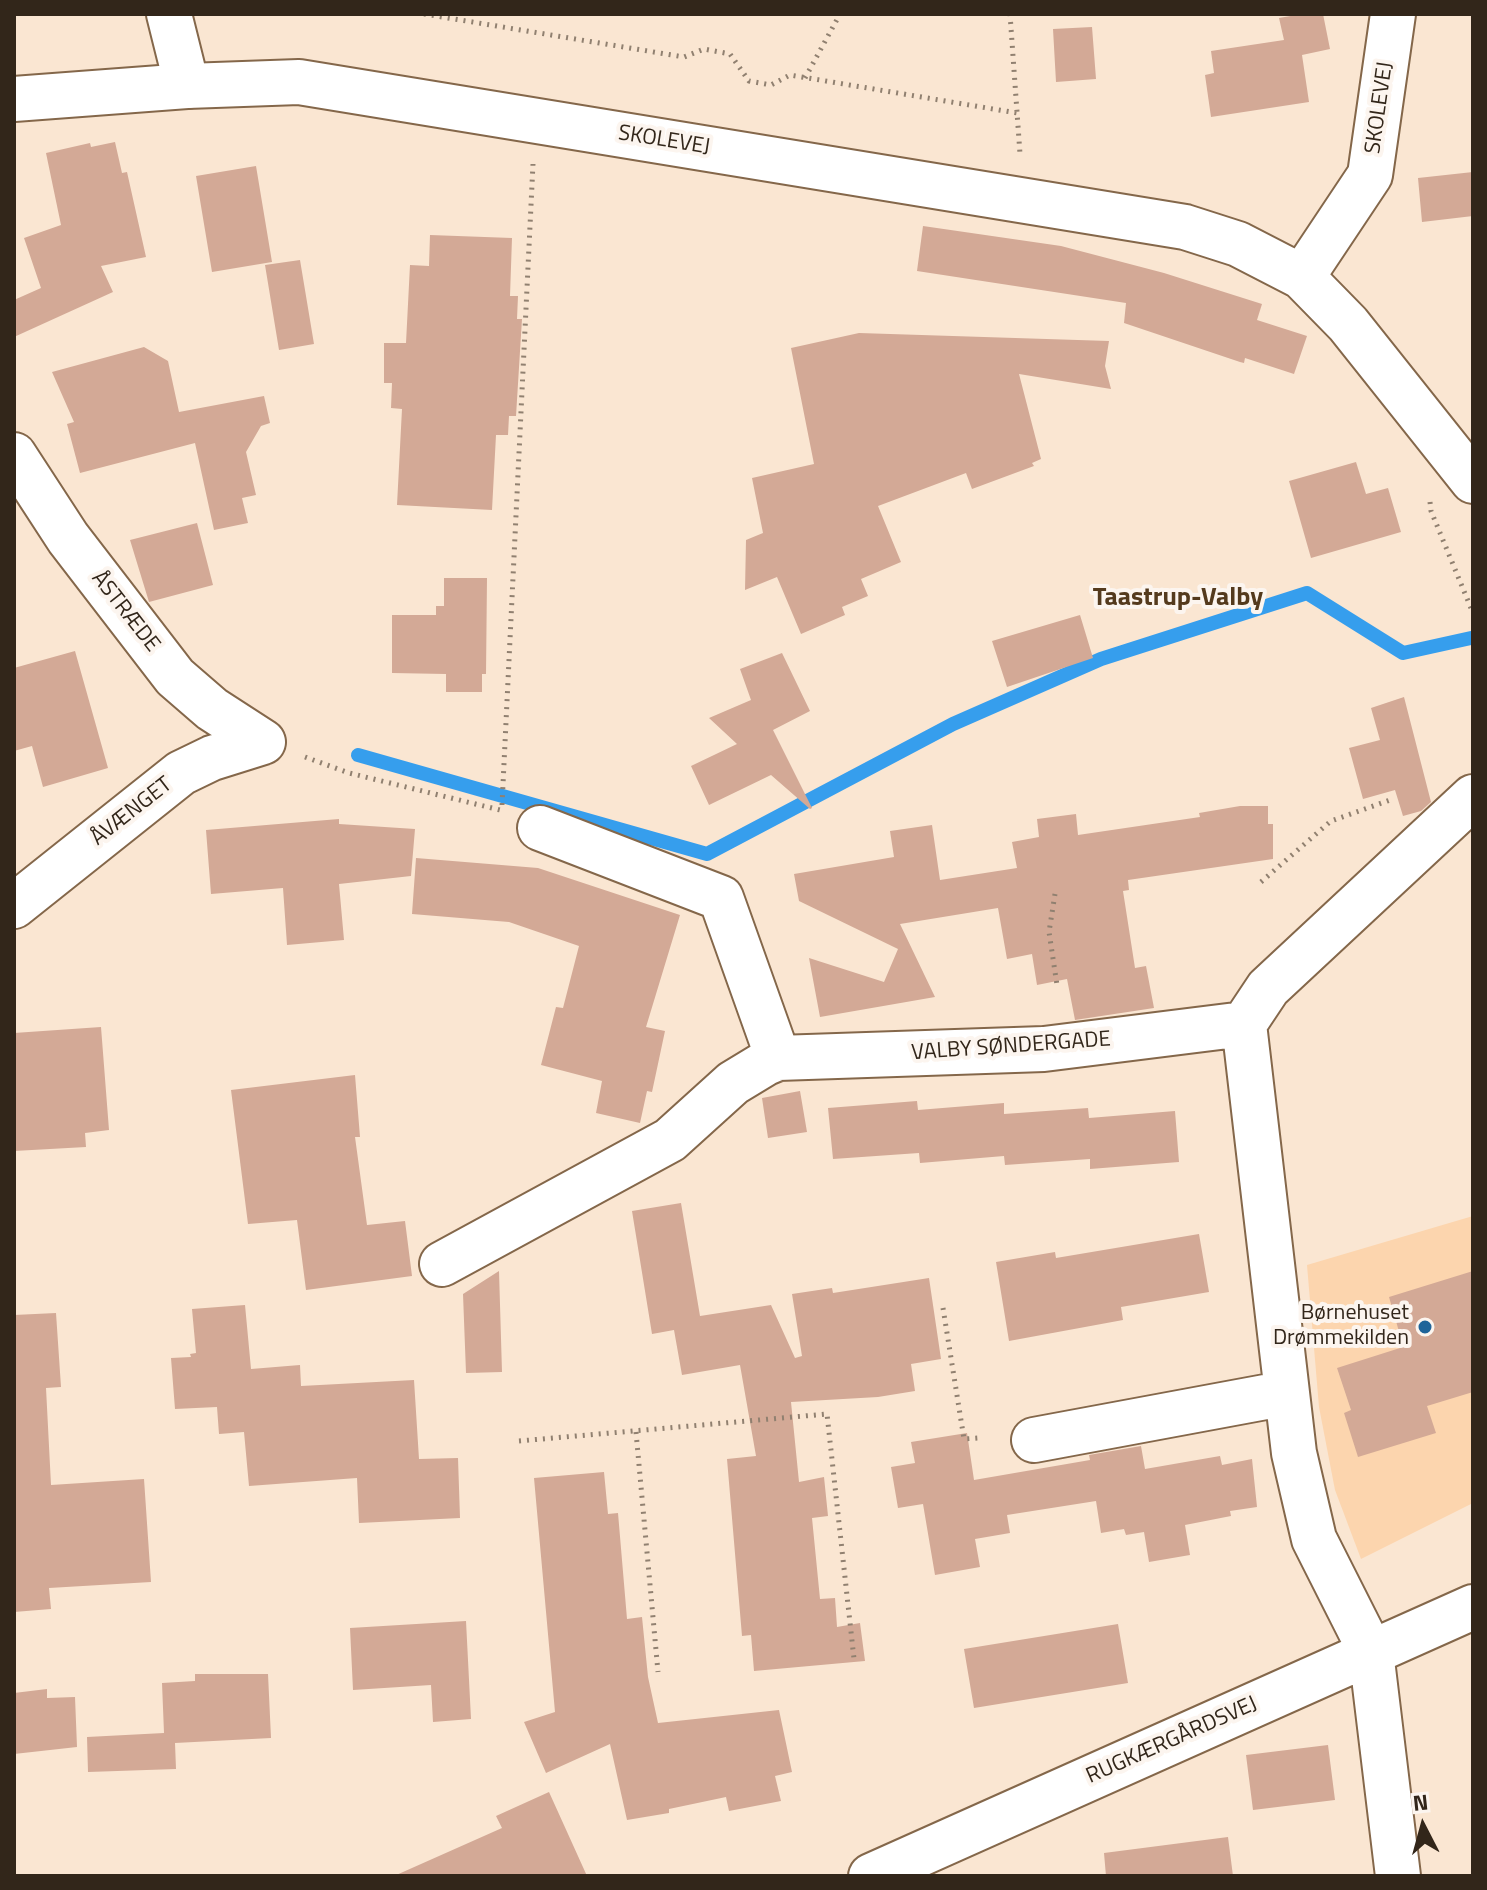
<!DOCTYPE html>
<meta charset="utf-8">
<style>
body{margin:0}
#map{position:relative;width:1487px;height:1890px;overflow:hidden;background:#fae6d2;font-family:"Titillium Web",sans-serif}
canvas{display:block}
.frame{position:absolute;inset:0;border:16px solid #32261a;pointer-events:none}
.north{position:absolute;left:1383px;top:1786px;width:80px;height:80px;-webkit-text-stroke:6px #fcf5ef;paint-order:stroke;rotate:354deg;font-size:22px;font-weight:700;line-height:32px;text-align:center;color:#32261a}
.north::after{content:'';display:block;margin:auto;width:28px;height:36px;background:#32261a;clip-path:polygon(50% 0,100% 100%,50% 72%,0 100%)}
</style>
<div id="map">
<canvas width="1487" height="1890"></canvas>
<div class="frame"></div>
<div class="north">N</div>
</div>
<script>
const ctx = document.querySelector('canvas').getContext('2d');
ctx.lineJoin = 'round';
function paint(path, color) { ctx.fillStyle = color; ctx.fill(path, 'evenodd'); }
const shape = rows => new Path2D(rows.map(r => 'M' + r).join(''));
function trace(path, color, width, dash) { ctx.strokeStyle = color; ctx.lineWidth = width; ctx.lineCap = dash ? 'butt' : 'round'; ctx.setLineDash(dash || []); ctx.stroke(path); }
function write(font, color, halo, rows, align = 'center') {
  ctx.font = font + ' "Titillium Web",sans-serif'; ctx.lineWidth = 8; ctx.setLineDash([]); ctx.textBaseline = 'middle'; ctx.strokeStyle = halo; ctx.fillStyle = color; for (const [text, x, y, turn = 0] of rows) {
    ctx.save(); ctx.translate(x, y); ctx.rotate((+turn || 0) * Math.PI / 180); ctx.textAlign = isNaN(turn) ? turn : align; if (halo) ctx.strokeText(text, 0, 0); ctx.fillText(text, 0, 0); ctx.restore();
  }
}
paint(shape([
 [1473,1216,1473,1503,1361,1559,1335,1490,1319,1407,1307,1265]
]), '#fcd5ae');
trace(shape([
 [358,755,707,854,953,724,1101,659,1307,593,1403,653,1471,638]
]), '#369eed', 14);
paint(shape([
 [1302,14,1323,14,1330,49,1302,55,1309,102,1211,117,1205,75,1214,73,1211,51,1284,40,1279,18],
 [1092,27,1096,79,1056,82,1053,29],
 [115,142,122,173,127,172,146,257,101,266,113,292,14,337,14,300,41,288,24,238,61,225,46,153,90,143,91,147],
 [256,166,272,262,212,272,196,176],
 [1473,172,1473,216,1422,222,1418,178],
 [923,226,1061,246,1164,273,1262,304,1257,320,1307,336,1294,374,1245,358,1244,363,1240,362,1124,323,1126,303,917,271],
 [430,235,512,238,510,296,518,296,517,319,522,319,516,416,509,416,508,435,496,435,492,510,397,505,402,409,391,408,392,383,384,383,384,343,406,343,410,265,429,266],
 [300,260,314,344,279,350,265,265],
 [859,333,1109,341,1105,366,1111,389,1019,374,1041,459,1032,463,1034,466,972,489,966,473,878,506,901,562,861,579,868,596,842,607,845,615,801,634,777,577,745,590,746,540,763,533,752,478,814,464,791,348],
 [144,347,168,361,179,412,264,396,270,423,261,426,246,452,256,495,242,498,248,523,214,530,195,443,80,473,67,424,74,422,52,372],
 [1356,462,1366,494,1388,488,1401,532,1311,558,1289,481],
 [197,523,213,585,149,602,130,540],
 [444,578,487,578,486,674,482,674,482,692,446,692,446,674,392,673,392,615,436,615,436,606,444,606],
 [1080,615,1093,658,1007,687,992,641],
 [75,651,108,768,43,787,32,746,14,751,14,668],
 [782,653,810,711,773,730,812,808,810,809,771,775,709,805,691,766,737,744,709,718,751,700,740,669],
 [1404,697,1431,802,1421,811,1403,816,1395,790,1363,799,1349,748,1380,740,1371,708],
 [1240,806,1268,806,1268,824,1273,824,1273,859,1128,880,1129,890,1123,891,1135,968,1146,966,1154,1008,1075,1020,1067,979,1037,985,1032,954,1007,959,998,908,900,924,935,997,820,1017,809,958,884,982,898,949,799,901,794,874,894,857,890,831,932,825,940,880,1017,868,1012,842,1039,837,1037,819,1076,814,1078,835,1200,817,1199,813],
 [339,819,339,824,415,829,411,876,339,884,344,940,287,945,283,888,211,894,206,830],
 [416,858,538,868,680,915,646,1027,665,1031,652,1092,647,1091,640,1123,596,1113,602,1081,541,1065,556,1007,563,1008,579,946,509,922,412,914],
 [101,1027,109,1130,85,1133,86,1147,14,1151,14,1033],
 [355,1075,360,1137,355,1137,367,1225,405,1221,412,1276,306,1290,297,1220,248,1224,231,1090],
 [800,1091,807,1132,768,1138,762,1098],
 [917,1101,918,1110,1004,1103,1004,1114,1088,1108,1089,1118,1175,1111,1179,1162,1090,1169,1090,1159,1005,1165,1004,1156,920,1163,919,1153,833,1159,828,1108],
 [681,1203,700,1316,771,1305,795,1358,802,1356,792,1294,832,1288,833,1293,929,1278,941,1359,911,1364,915,1391,878,1397,791,1402,799,1482,824,1477,828,1516,812,1518,820,1599,835,1598,837,1627,860,1623,865,1661,754,1671,751,1635,742,1636,727,1459,756,1456,740,1365,682,1375,674,1330,652,1334,632,1211],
 [1199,1234,1209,1292,1121,1307,1123,1320,1009,1341,996,1262,1055,1252,1056,1258],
 [499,1271,502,1372,466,1373,463,1294],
 [1473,1271,1473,1392,1427,1406,1436,1433,1358,1457,1344,1413,1351,1410,1337,1368,1400,1348,1396,1336,1400,1335,1389,1297],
 [245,1305,251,1369,300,1365,301,1386,414,1380,419,1459,458,1458,460,1518,359,1523,357,1478,249,1486,244,1432,219,1434,217,1407,175,1409,171,1358,191,1357,190,1354,196,1353,192,1309],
 [56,1313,61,1387,46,1388,51,1485,144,1479,151,1582,49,1588,51,1609,14,1612,14,1315],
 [967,1433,974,1480,1090,1460,1089,1455,1141,1446,1145,1469,1220,1456,1222,1465,1252,1459,1257,1507,1230,1511,1231,1516,1185,1525,1190,1555,1149,1562,1144,1532,1126,1535,1124,1529,1101,1533,1096,1501,1007,1515,1010,1533,975,1539,980,1567,935,1575,923,1504,898,1508,891,1467,915,1463,911,1442],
 [604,1472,608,1514,618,1513,627,1619,642,1617,648,1677,658,1723,779,1710,792,1772,775,1776,781,1801,729,1811,726,1797,669,1809,669,1813,627,1820,610,1744,546,1773,524,1722,555,1712,534,1478],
 [466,1621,471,1719,433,1722,431,1685,353,1690,350,1628],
 [1118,1624,1128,1683,974,1708,964,1649],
 [195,1674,268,1674,271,1738,175,1743,176,1769,88,1772,87,1737,164,1733,162,1683,195,1681],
 [47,1689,47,1698,75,1697,77,1747,14,1754,14,1693],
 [1328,1745,1335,1800,1253,1810,1246,1755],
 [549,1792,587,1876,394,1876,502,1828,496,1816],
 [1228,1837,1233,1876,1106,1876,1104,1853]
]), '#d3a996');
const minor = shape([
 [169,14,187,86],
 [1302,277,1370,175,1393,14],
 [14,455,68,538,175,677,212,709,263,742],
 [540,828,721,898,778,1058,1044,1049,1244,1024],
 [14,906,181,773,212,758,263,742],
 [442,1264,670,1140,733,1083,766,1063,778,1058],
 [1034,1440,1287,1393],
 [871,1876,1473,1607],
 [1398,1876,1371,1652,1314,1539,1294,1453,1244,1024,1268,988,1473,797]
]);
const tertiary = shape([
 [14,99,187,86,299,82,1185,227,1238,244,1302,277,1348,324,1473,481]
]);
trace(minor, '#84674a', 48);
trace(tertiary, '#84674a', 48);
trace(shape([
 [424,14,684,57,704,49,730,54,749,81,771,85,790,75,1017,113],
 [1010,14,1020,154],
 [805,78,840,14],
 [1430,502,1431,511,1473,613],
 [305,757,349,773,500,810],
 [502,805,533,164],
 [1261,882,1331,821,1393,799],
 [1055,894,1049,932,1057,985],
 [943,1308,964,1439,978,1438],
 [636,1432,658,1672],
 [519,1441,827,1414,854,1659]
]), '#908070', 5, [2, 6]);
trace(minor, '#fff', 44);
trace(tertiary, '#fff', 44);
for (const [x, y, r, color] of [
 [1425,1327,8,"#1f6499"]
]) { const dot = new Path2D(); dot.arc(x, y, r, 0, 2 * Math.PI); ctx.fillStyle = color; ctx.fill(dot); trace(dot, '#fcf5ef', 3); }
write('22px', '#32261a', '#fcf5ef', [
 ["SKOLEVEJ",1380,108,-82],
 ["SKOLEVEJ",664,141,9],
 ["ÅSTRÆDE",125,612,52],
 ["ÅVÆNGET",132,812,-38],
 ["VALBY SØNDERGADE",1011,1047,-4],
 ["RUGKÆRGÅRDSVEJ",1172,1741,-24]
]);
write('22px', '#32261a', '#fcf5ef', [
 ["Børnehuset",1409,1314],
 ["Drømmekilden",1409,1339]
], 'right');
write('bold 26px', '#543a1d', '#fcf5ef', [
 ["Taastrup-Valby",1178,599]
]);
</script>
